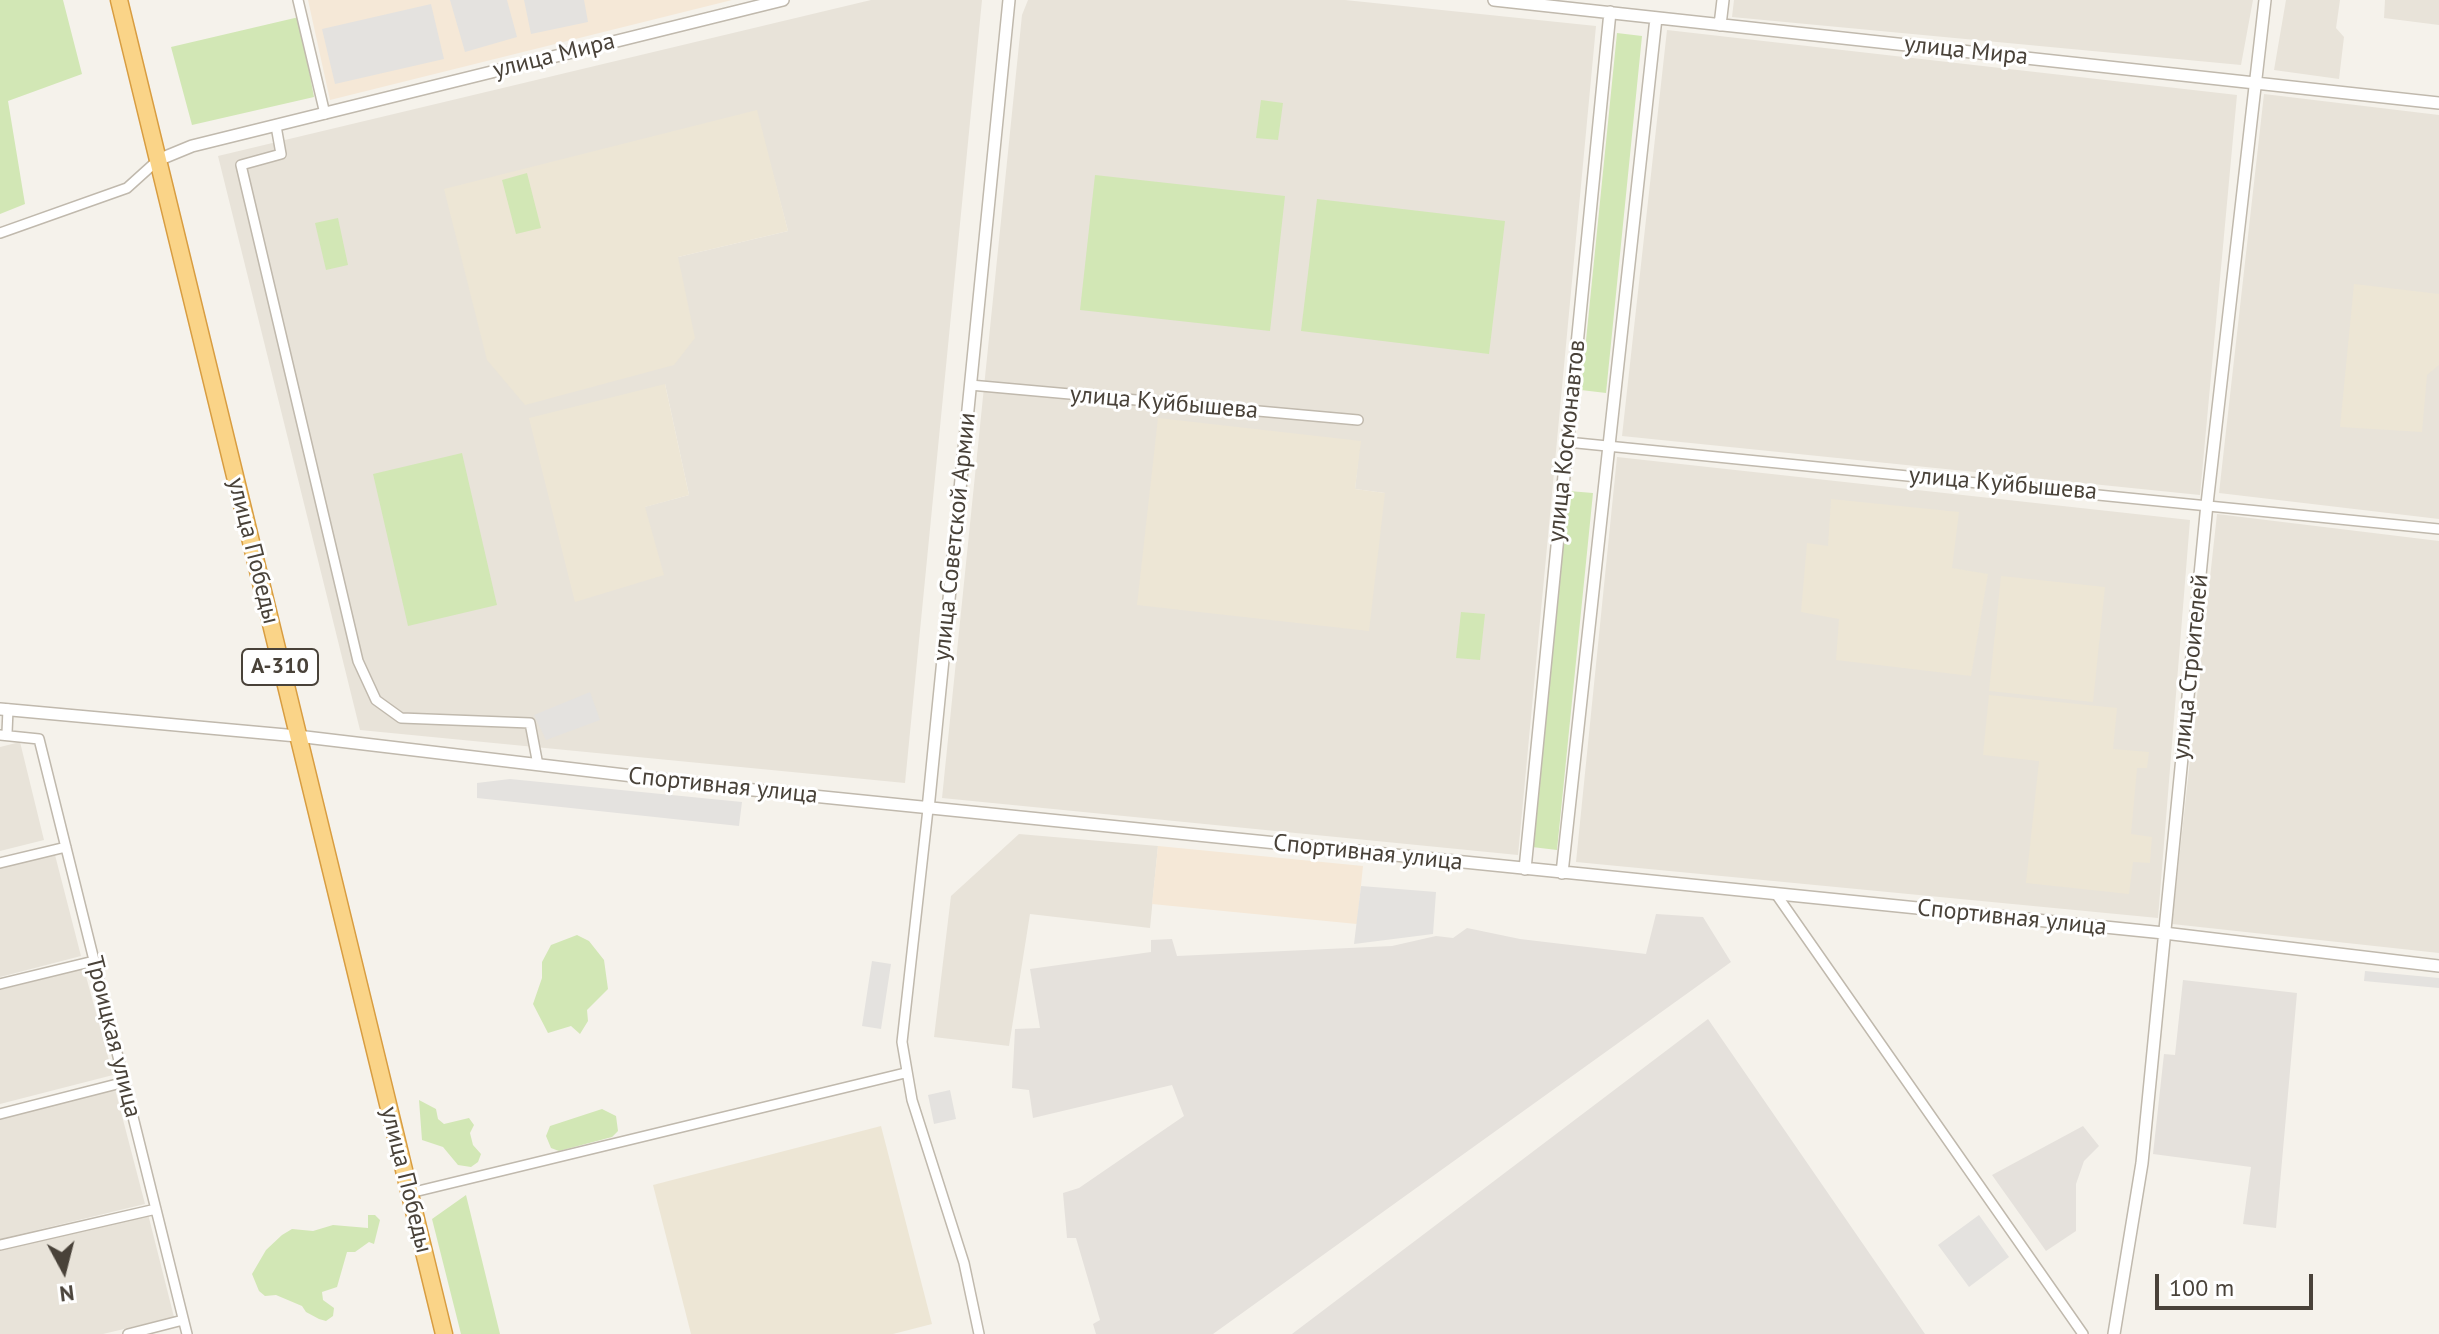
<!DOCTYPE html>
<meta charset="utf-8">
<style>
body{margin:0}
#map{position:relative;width:2439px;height:1334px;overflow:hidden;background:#f5f2eb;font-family:"PT Sans",sans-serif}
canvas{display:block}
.north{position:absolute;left:24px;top:1230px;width:80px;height:80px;-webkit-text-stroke:6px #fff;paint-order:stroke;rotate:173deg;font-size:22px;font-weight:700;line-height:32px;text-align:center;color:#494239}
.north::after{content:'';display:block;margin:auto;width:28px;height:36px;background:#494239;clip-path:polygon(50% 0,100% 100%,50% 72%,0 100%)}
.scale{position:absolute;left:2155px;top:1274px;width:158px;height:36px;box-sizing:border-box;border:4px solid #494239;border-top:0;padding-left:10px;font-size:24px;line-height:28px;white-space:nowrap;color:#494239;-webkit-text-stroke:6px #fff;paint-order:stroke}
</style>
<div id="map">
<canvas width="2439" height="1334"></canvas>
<div class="north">N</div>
<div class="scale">100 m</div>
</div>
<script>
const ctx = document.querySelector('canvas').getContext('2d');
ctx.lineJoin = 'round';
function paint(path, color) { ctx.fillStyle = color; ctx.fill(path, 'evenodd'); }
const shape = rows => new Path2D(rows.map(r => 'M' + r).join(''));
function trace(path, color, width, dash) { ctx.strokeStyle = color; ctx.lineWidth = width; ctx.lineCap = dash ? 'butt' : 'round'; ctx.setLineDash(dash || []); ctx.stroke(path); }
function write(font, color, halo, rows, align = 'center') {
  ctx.font = font + ' "PT Sans",sans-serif'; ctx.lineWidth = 6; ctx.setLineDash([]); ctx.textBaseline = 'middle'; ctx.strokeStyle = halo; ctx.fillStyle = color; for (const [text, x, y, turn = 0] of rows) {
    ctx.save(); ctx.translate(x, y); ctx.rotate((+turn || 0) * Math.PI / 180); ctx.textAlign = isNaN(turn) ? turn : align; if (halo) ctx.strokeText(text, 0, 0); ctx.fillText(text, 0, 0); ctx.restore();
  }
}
paint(shape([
 [871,0,982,0,905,783,360,730,218,156],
 [756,111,788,231,678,257],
 [665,384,689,495,644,507],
 [1028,0,1345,0,1596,26,1518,855,942,798,1022,15],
 [1360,441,1355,489,1385,493,1137,605],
 [1734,0,2253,0,2241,65,1732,17],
 [2286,0,2340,0,2336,28,2344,37,2339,79,2274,70],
 [2385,0,2439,0,2439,25,2384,18],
 [1667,30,2237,95,2200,495,1622,436],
 [2264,94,2439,115,2439,519,2219,493],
 [1617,457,2190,520,2158,918,1576,862],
 [2217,514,2439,541,2439,953,2172,924],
 [20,742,44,840,0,851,0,747],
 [1019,834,1158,846,1150,928,1030,914,1009,1046,934,1037,951,896],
 [55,855,81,956,0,977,0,868],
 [84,969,113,1075,0,1104,0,990],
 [115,1089,145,1204,0,1239,0,1119],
 [148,1214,174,1317,103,1334,0,1334,0,1250]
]), '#e8e3d9');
paint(shape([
 [308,0,732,0,330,100],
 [1158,846,1363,866,1357,924,1152,904]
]), '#f5e8d7');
paint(shape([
 [1656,914,1703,917,1731,962,1213,1334,1096,1334,1093,1324,1100,1320,1076,1238,1067,1238,1063,1193,1079,1188,1184,1116,1172,1085,1033,1118,1029,1090,1012,1088,1015,1029,1040,1028,1030,969,1151,952,1151,940,1172,939,1177,956,1392,946,1436,936,1453,938,1467,928,1520,939,1646,954],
 [2183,980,2297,993,2276,1228,2243,1224,2251,1167,2153,1154,2164,1054,2175,1055],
 [1708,1019,1925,1334,1292,1334],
 [2083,1126,2099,1146,2084,1161,2076,1184,2076,1231,2046,1251,1992,1175]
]), '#e5e1dc');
paint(shape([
 [757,110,788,231,678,257,695,338,674,365,525,405,487,360,444,189],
 [2354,284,2439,294,2439,365,2427,375,2422,432,2340,427],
 [665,384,689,495,645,507,664,575,575,602,529,418],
 [1158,418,1361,441,1355,489,1385,493,1369,631,1137,605],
 [1831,499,1959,512,1952,568,1988,574,1971,676,1836,660,1839,619,1801,612,1807,543,1828,546],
 [2001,576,2105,587,2093,702,1989,691],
 [1989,695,2117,708,2113,749,2149,752,2147,768,2137,768,2131,834,2152,837,2150,863,2133,862,2129,894,2026,883,2039,761,1983,755],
 [881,1126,932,1324,893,1334,691,1334,653,1185]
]), '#ede6d5');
paint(shape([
 [0,0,63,0,82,74,8,101,25,204,0,214],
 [299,17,314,97,192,125,171,47],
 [1617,33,1642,36,1606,393,1581,390],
 [1261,100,1283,103,1278,140,1256,138],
 [527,173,541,228,516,234,502,180],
 [1095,175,1285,196,1270,331,1080,310],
 [1317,199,1505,221,1489,354,1301,331],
 [338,218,348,265,326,270,315,223],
 [462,453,497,605,408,626,373,474],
 [1569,491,1593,493,1557,850,1532,847],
 [1461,612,1485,614,1480,660,1456,658],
 [577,935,589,941,604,960,608,989,587,1010,588,1021,580,1034,571,1026,548,1033,533,1004,542,978,542,962,551,945],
 [419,1100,436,1109,438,1119,444,1124,469,1118,474,1125,470,1133,473,1145,481,1154,478,1162,471,1167,458,1165,443,1147,422,1140],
 [602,1109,616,1116,618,1131,612,1137,559,1151,551,1148,546,1136,550,1126],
 [466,1195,500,1334,461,1334,432,1219],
 [368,1215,375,1215,380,1220,374,1244,369,1242,355,1252,347,1252,337,1287,322,1292,323,1300,334,1308,333,1316,326,1321,319,1319,306,1312,302,1306,276,1295,265,1296,259,1291,252,1274,266,1250,282,1235,292,1229,313,1231,333,1225,368,1228]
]), '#d2e7b5');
paint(shape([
 [450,0,507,0,517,37,465,52],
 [524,0,584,0,588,22,531,34],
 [431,4,444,59,335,84,322,29],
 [590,692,600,720,546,740,534,715],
 [510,779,742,802,739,826,477,798,477,783],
 [1361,886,1436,892,1433,934,1354,944],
 [872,961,891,964,881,1029,862,1026],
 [2365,971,2439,978,2439,988,2364,981],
 [950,1090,956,1119,934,1124,928,1095],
 [1979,1215,2009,1257,1969,1287,1938,1245]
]), '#e4e2df');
const minor = shape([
 [298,0,325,114],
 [276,126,281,154,241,165,358,661,376,700,401,718,530,723,538,765],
 [0,233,127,188,158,160],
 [970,385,1358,420],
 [1567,442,2439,529],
 [7,733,8,709],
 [0,735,39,739,187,1334],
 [928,809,902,1042,912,1100,964,1263,979,1334],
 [0,863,66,847],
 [1776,894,2083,1334],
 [0,984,94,961],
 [0,1114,125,1082],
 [410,1193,905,1073],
 [0,1245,156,1209],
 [128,1334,183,1320]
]);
const tertiary = shape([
 [1494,0,2439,103],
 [1720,25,1723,0],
 [158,160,192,146,783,0],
 [0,709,297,736,734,788,2164,933,2439,966],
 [928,809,1009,0],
 [1525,869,1610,12],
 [1562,873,1656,18],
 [2114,1334,2142,1163,2207,504,2265,0]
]);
const trunk = shape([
 [119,0,444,1334]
]);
trace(minor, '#c0b9ad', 12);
trace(tertiary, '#c0b9ad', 14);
trace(trunk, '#d89d41', 19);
trace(minor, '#fff', 9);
trace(tertiary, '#fff', 11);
trace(trunk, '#fad488', 16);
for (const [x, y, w] of [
 [280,667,76]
]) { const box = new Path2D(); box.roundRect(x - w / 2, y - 18, w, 36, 6); ctx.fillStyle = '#fff'; ctx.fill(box); trace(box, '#494239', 2); }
write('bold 22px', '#494239', null, [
 ["А-310",280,667]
]);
write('24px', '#494239', '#fff', [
 ["улица Мира",1966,51,6],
 ["улица Мира",554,56,-14],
 ["улица Куйбышева",1164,403,5],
 ["улица Космонавтов",1567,441,-84],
 ["улица Куйбышева",2003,484,5],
 ["улица Советской Армии",955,537,-84],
 ["улица Победы",253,551,76],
 ["улица Строителей",2191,667,-84],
 ["Спортивная улица",723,786,6],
 ["Спортивная улица",1368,853,6],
 ["Спортивная улица",2012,918,6],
 ["Троицкая улица",113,1037,76],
 ["улица Победы",406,1180,76]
]);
</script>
